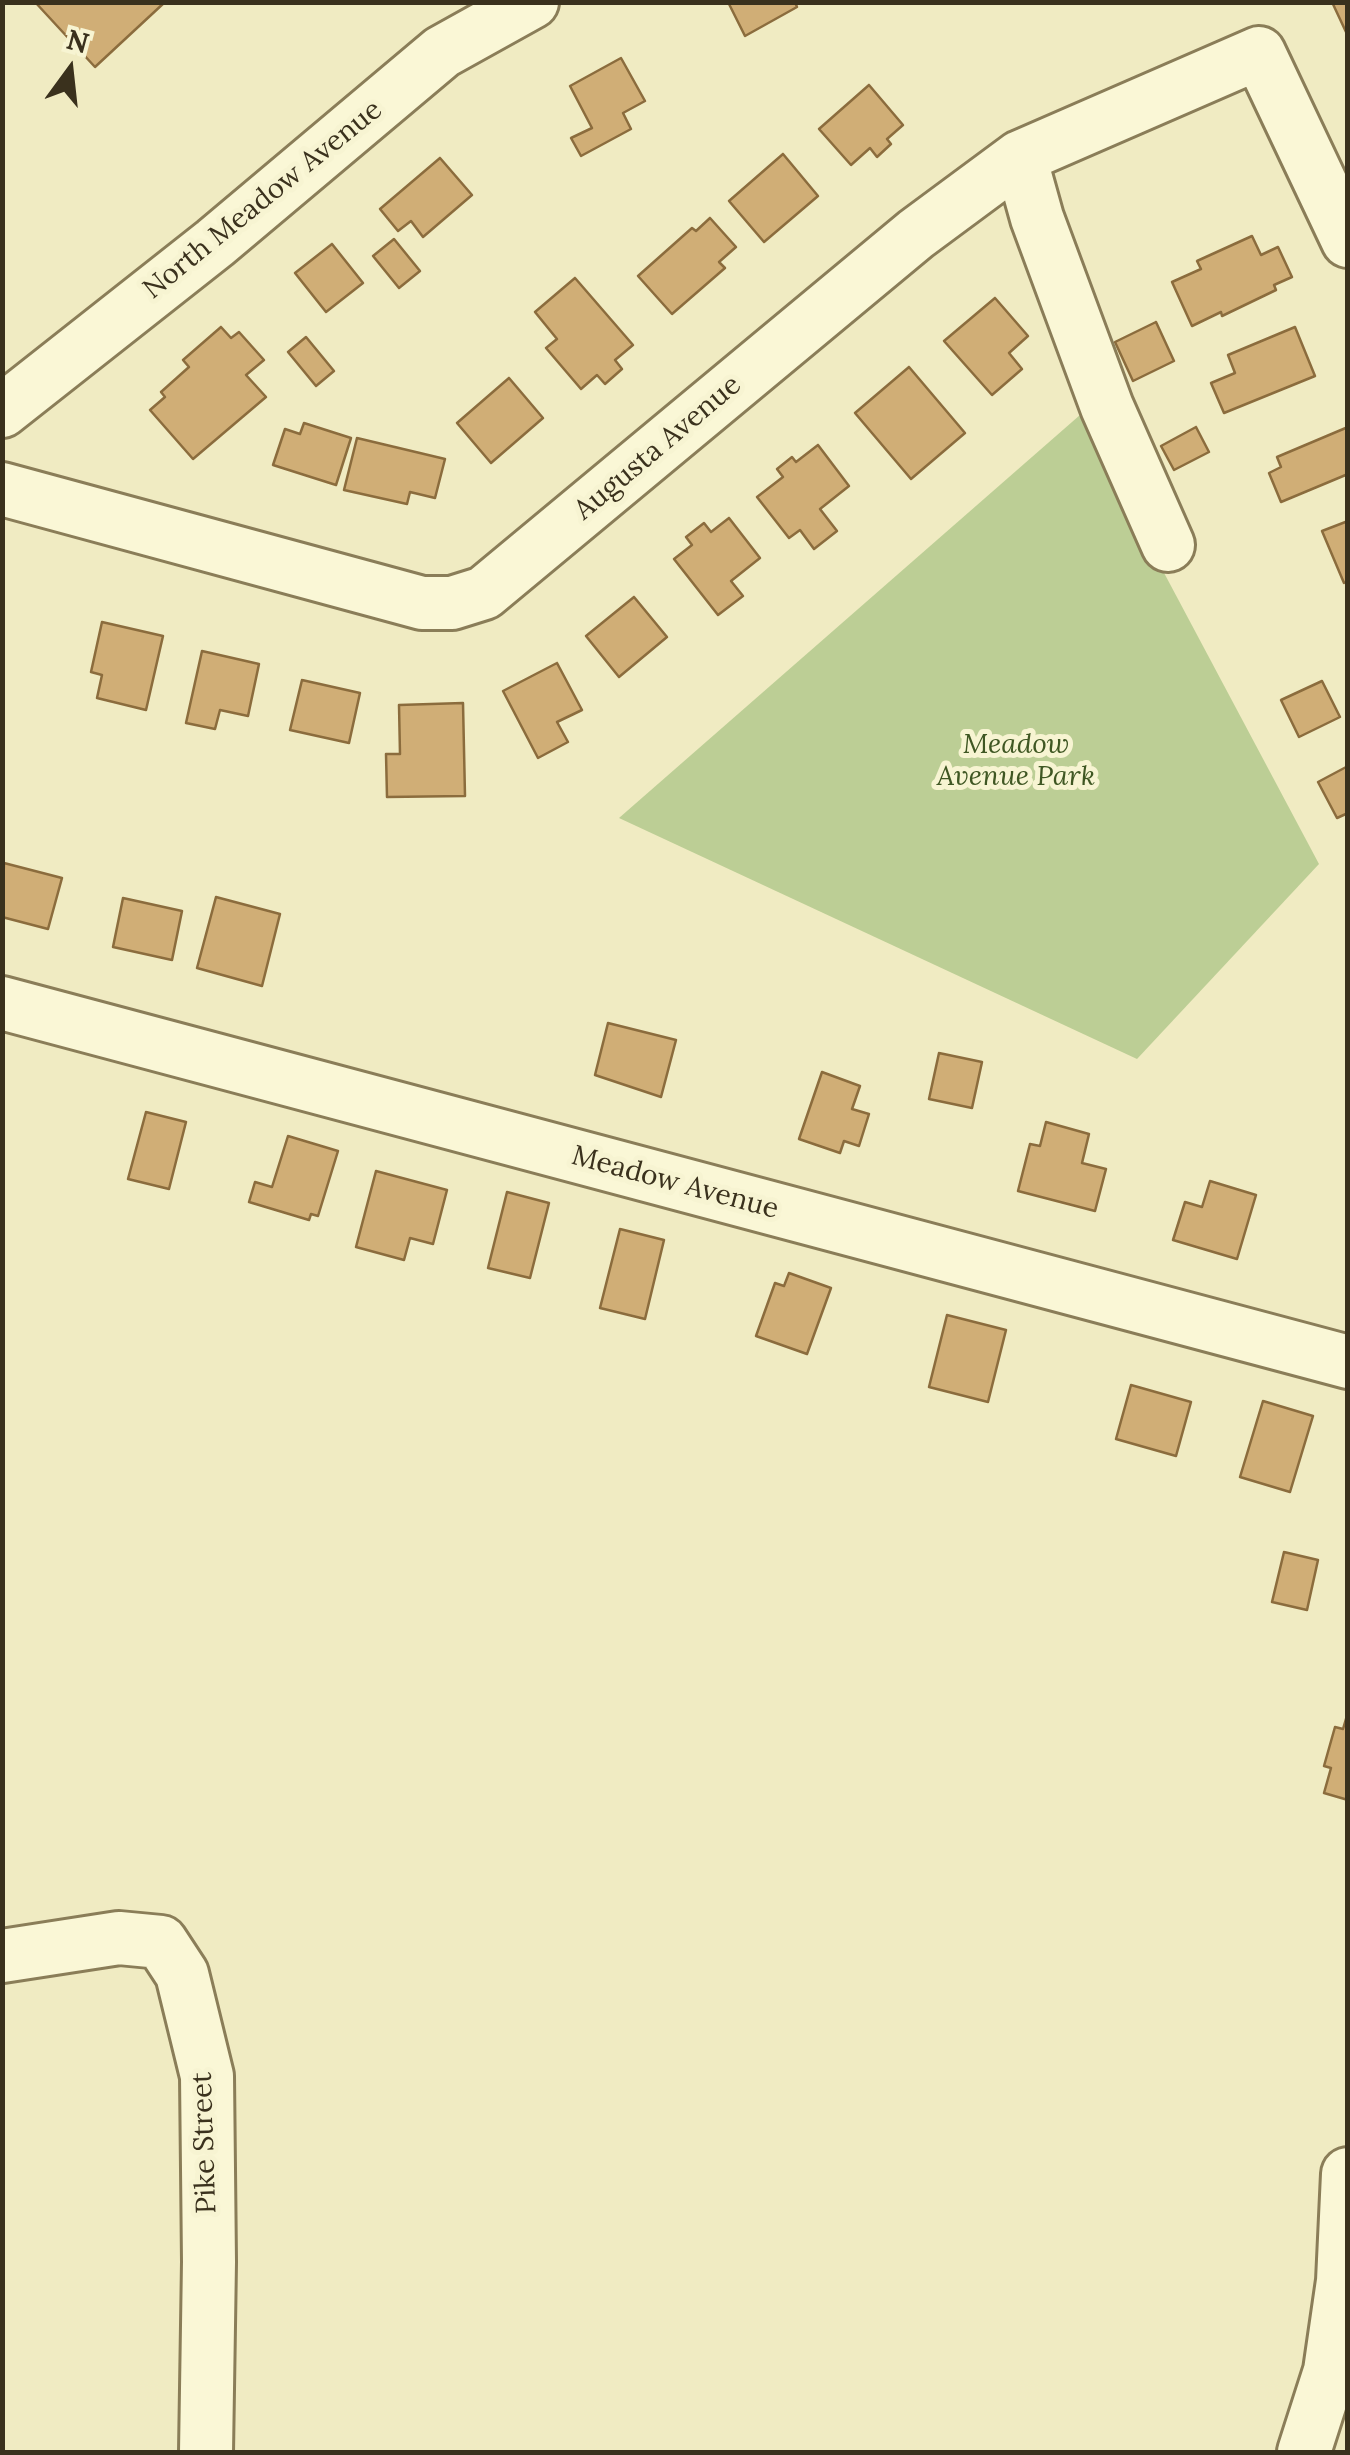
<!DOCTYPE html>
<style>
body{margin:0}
#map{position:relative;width:1350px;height:2455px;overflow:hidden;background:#f0ebc2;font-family:Lora,serif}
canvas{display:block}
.frame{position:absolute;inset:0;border:5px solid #3a311d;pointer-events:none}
.north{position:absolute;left:20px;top:20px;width:100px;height:100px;-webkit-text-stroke:8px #f7f4d2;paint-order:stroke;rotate:15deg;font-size:28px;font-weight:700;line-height:40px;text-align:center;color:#3a311d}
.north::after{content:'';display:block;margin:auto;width:35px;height:45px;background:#3a311d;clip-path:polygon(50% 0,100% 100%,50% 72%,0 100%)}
</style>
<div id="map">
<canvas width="1350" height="2455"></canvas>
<div class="frame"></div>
<div class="north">N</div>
</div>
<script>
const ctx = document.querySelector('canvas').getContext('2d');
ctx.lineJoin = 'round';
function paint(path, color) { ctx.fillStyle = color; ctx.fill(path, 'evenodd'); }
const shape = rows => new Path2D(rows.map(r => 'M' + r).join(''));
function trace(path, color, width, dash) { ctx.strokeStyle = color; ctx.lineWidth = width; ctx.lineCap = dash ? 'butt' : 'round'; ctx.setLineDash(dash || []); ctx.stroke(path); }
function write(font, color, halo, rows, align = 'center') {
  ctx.font = font + ' Lora,serif'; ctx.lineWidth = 10; ctx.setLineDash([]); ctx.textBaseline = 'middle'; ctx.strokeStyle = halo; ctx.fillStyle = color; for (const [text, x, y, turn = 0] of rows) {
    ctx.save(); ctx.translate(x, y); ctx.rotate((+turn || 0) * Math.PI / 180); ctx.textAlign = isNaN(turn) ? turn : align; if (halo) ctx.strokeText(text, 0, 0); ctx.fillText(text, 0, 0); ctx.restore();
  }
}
paint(shape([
 [1080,415,1319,864,1137,1059,619,818]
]), '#bcce95');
const building = shape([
 [35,2,165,2,95,67,35,2],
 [728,2,795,2,797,7,745,36,728,2],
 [1332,2,1348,2,1348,31,1346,32,1332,2],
 [621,58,645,101,623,113,631,129,581,156,571,138,592,128,570,86,621,58],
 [869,85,903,125,887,139,891,144,877,157,870,148,851,165,819,129,869,85],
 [783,154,818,196,764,242,729,201,783,154],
 [440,158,472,195,423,237,411,221,398,231,380,209,440,158],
 [710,218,736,247,719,262,725,268,672,314,638,276,692,228,696,231,710,218],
 [1252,236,1261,255,1278,247,1292,277,1274,285,1276,290,1222,316,1221,312,1192,326,1172,282,1201,269,1197,261,1252,236],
 [394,239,420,271,399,288,373,256,394,239],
 [332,244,363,283,326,312,295,273,332,244],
 [575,278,633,345,615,360,622,369,605,384,597,375,581,389,546,348,557,339,535,312,575,278],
 [995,298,1028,336,1009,353,1022,369,992,395,944,341,995,298],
 [1156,322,1174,361,1133,381,1115,342,1156,322],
 [221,327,231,338,239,332,264,360,246,375,266,397,193,459,150,410,165,397,161,392,189,367,183,360,221,327],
 [1295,327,1315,376,1224,413,1211,383,1235,373,1228,355,1295,327],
 [306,337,334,371,316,386,288,352,306,337],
 [909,367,965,433,911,479,855,413,909,367],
 [509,378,543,418,491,463,457,423,509,378],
 [304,423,351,438,336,485,273,465,285,429,300,434,304,423],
 [1196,427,1209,452,1174,470,1161,446,1196,427],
 [1348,427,1348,474,1281,502,1269,473,1281,467,1277,457,1348,427],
 [357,438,445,459,435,498,410,492,407,504,344,490,357,438],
 [818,445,849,486,820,509,837,531,814,549,800,530,789,538,757,497,783,477,777,469,792,457,796,462,818,445],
 [729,518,760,558,731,581,743,596,718,615,674,559,692,545,686,537,704,523,711,532,729,518],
 [1348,521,1348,581,1344,583,1322,531,1348,521],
 [634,597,667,637,619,677,586,636,634,597],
 [102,622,163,636,146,710,97,698,102,675,91,672,102,622],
 [202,651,259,664,248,716,220,710,215,729,186,723,202,651],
 [557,663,582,710,557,722,568,742,538,758,503,691,557,663],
 [302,680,360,693,349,743,290,730,302,680],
 [1322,681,1340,717,1299,737,1281,700,1322,681],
 [463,703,465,796,387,797,386,754,400,754,399,705,463,703],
 [1348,766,1348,813,1337,818,1318,782,1348,766],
 [4,863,62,878,48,929,2,917,4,863],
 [216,897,280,914,262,986,197,968,216,897],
 [123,898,182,911,172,960,113,947,123,898],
 [608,1023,676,1040,661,1097,595,1075,608,1023],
 [939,1053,982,1062,972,1108,929,1099,939,1053],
 [822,1072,860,1086,852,1109,869,1114,859,1146,844,1141,840,1153,799,1139,822,1072],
 [146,1112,186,1122,169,1189,128,1179,146,1112],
 [1046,1122,1089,1134,1082,1163,1106,1169,1095,1211,1018,1191,1030,1144,1040,1146,1046,1122],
 [288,1136,338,1151,318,1216,311,1214,309,1220,249,1202,255,1182,272,1187,288,1136],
 [376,1171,447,1190,433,1244,410,1238,404,1260,356,1247,376,1171],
 [1210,1181,1256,1195,1237,1259,1173,1240,1185,1202,1202,1207,1210,1181],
 [507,1192,549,1203,530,1278,488,1268,507,1192],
 [620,1229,664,1240,645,1319,600,1308,620,1229],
 [789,1273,831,1288,807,1354,756,1336,775,1283,784,1286,789,1273],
 [947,1315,1006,1330,988,1402,929,1387,947,1315],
 [1131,1385,1191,1402,1176,1456,1116,1439,1131,1385],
 [1263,1401,1313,1416,1290,1492,1240,1477,1263,1401],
 [1284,1552,1318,1560,1307,1610,1272,1602,1284,1552],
 [1348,1712,1348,1800,1324,1793,1331,1768,1324,1766,1335,1727,1343,1729,1348,1712]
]);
paint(building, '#d0ae76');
trace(building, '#8b6c3d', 2.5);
const minor = shape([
 [1020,157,1037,218,1107,407,1168,545],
 [2,411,215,243,442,52,532,2],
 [2,489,422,603,452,603,484,593,916,234,1020,157,1259,53,1348,241],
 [2,1003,1348,1362],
 [2,1956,119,1938,161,1942,182,1974,207,2076,209,2262,206,2452],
 [1304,2452,1330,2371,1343,2281,1348,2174]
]);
trace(minor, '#8a7d58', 58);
trace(minor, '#faf7d6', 52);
write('28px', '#3a311d', '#f7f4d2', [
 ["North Meadow Avenue",263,200,-39],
 ["Augusta Avenue",658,448,-40],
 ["Meadow Avenue",675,1183,15],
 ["Pike Street",205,2143,-92]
]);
write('italic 28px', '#3f5723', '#f7f4d2', [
 ["Meadow",1016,745],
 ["Avenue Park",1016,777]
]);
</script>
